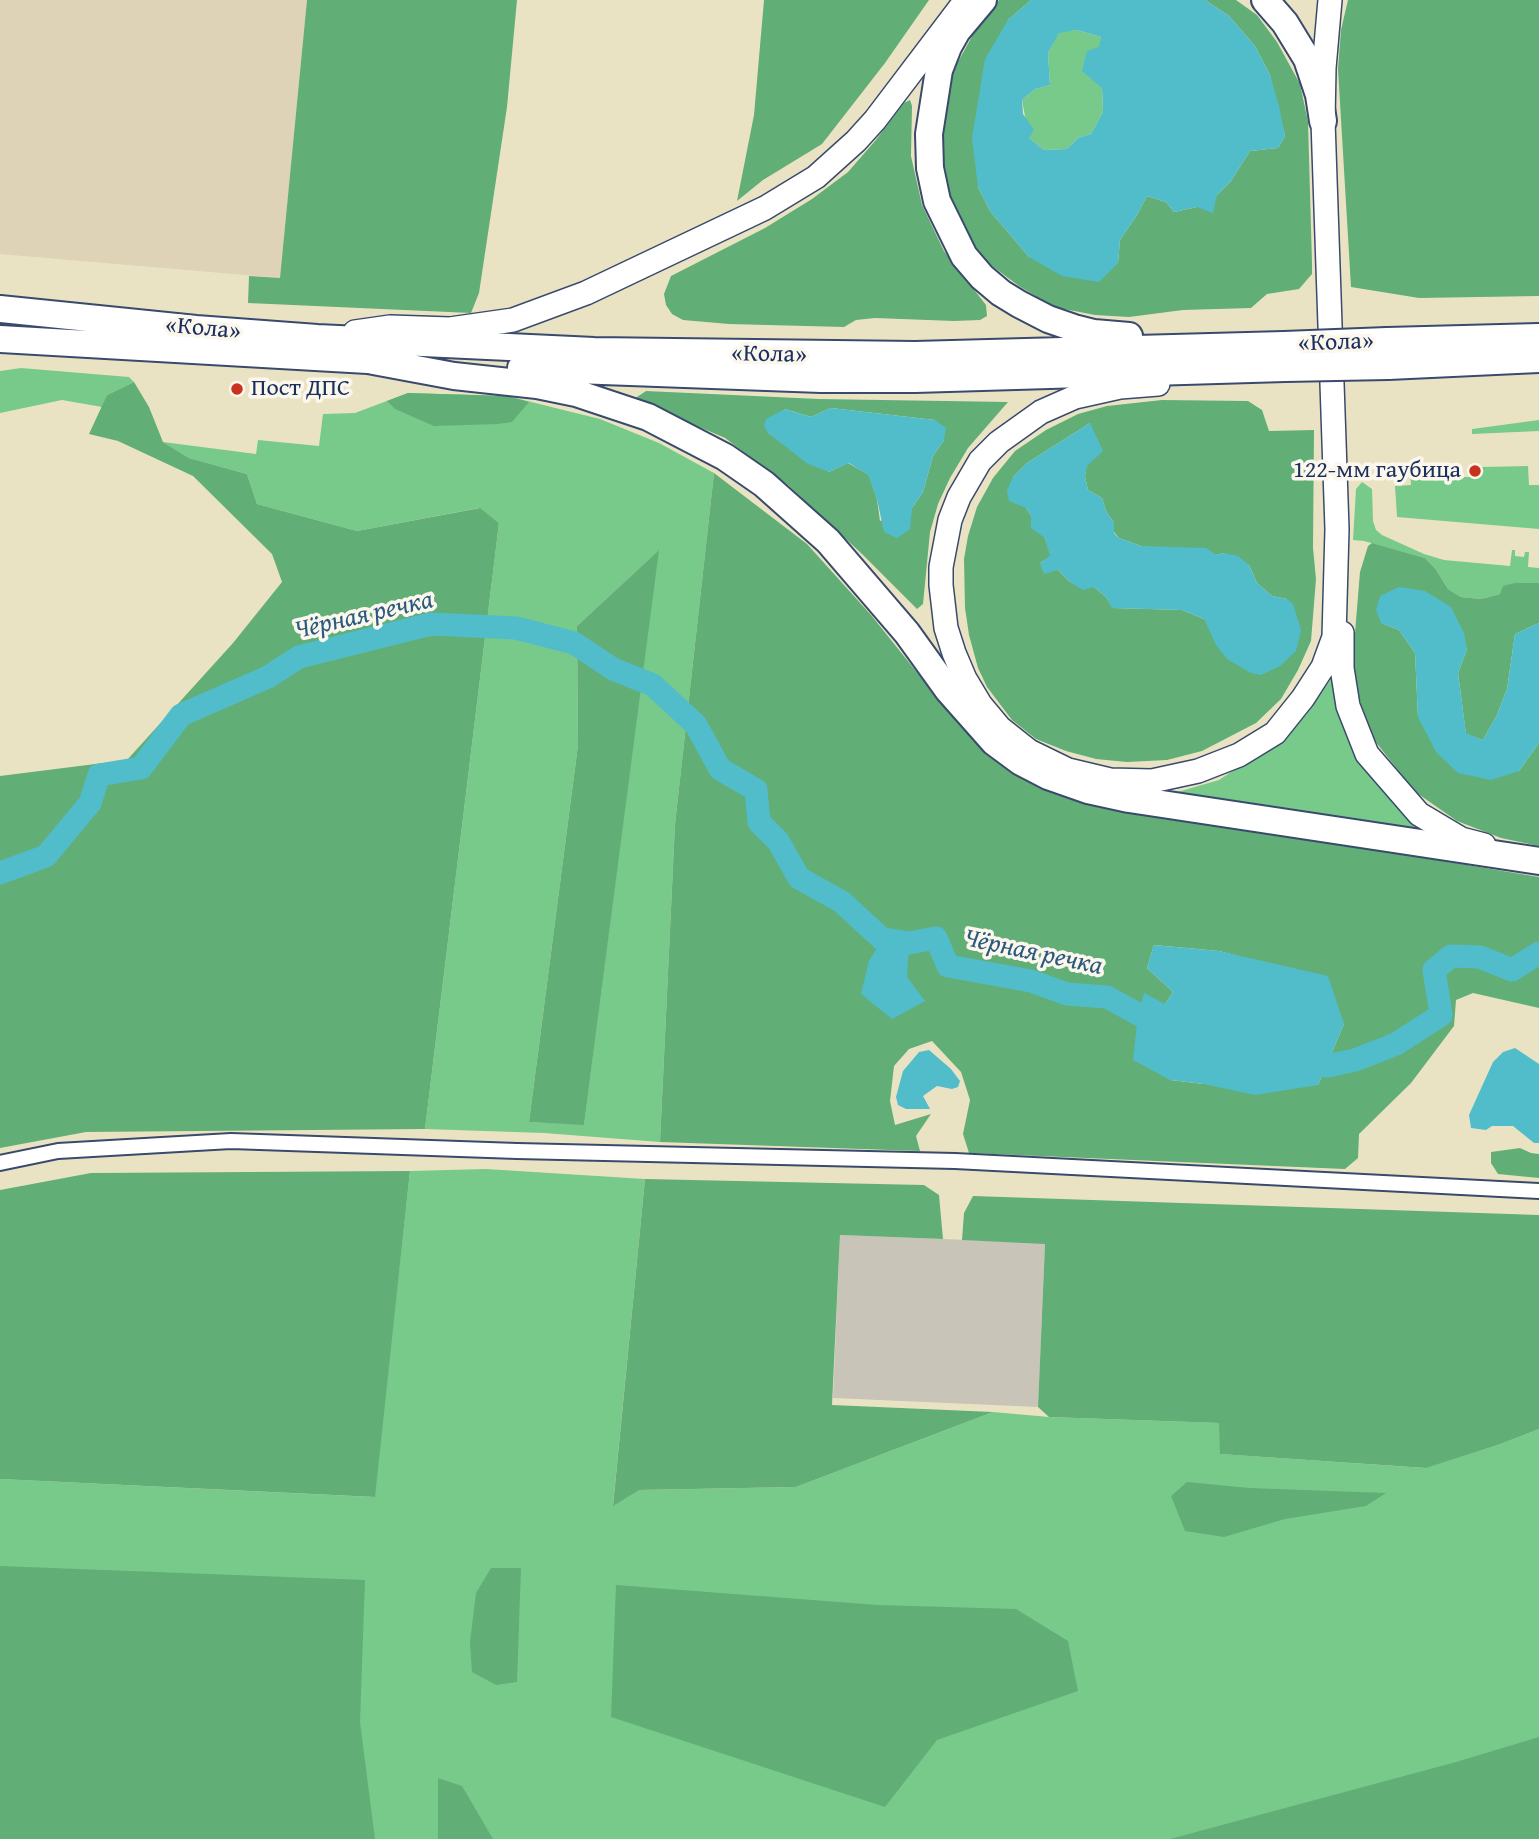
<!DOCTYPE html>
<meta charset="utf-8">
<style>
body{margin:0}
canvas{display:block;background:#eae3c3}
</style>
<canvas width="1539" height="1839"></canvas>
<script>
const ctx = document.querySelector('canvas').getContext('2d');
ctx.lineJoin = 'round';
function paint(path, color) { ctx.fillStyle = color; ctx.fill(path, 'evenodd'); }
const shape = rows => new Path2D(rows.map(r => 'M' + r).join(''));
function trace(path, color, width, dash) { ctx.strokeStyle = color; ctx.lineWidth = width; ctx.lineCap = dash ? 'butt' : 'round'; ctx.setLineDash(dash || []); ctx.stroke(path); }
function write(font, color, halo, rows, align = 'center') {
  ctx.font = font + ' "Gentium Book Plus",serif'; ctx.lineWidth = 7; ctx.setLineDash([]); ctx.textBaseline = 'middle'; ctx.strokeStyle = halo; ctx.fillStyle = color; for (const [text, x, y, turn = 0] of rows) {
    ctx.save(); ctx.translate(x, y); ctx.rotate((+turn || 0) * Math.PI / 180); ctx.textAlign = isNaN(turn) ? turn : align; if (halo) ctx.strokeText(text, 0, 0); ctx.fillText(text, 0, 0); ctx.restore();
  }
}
paint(shape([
 [0,0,307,0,280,278,0,254]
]), '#ded3b6');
paint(shape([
 [840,1235,1045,1243,1038,1407,833,1398]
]), '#c8c4b8');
paint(shape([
 [1077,30,1101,37,1100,47,1103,112,1091,134,1078,138,1067,149,1044,150,1029,138,1022,100,1035,89,1050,85,1048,53,1059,32],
 [21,368,129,377,134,382,107,395,102,407,62,400,0,413,0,371],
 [408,393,507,396,600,419,659,443,714,473,675,824,660,1142,544,1133,425,1129,499,523,479,508,357,531,257,504,247,474,189,458,163,442,256,454,258,440,319,446,323,414,355,413],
 [658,551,584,1124,529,1122,578,745,577,626],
 [1539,420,1539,431,1472,434,1472,429],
 [1528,466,1529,485,1539,485,1539,529,1397,517,1395,486,1411,485,1410,470,1460,468,1461,477,1480,477,1481,467],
 [1362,482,1372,489,1373,521,1376,530,1382,535,1424,554,1444,560,1510,566,1512,550,1515,550,1515,556,1524,557,1525,552,1529,552,1528,567,1539,568,1539,583,1515,583,1500,594,1481,599,1461,597,1448,589,1435,568,1425,558,1364,541,1353,540,1356,489],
 [1334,675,1339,688,1432,836,1167,795,1219,780,1278,741,1306,715],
 [486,1169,645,1179,613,1505,638,1490,796,1487,993,1412,1049,1417,1220,1423,1221,1454,1425,1468,1498,1445,1539,1429,1539,1839,0,1839,0,1479,374,1497,410,1171]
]), '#78ca8b');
paint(shape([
 [307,0,517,0,507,107,479,293,471,313,248,303,249,276,280,278],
 [764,0,929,0,885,63,822,144,763,180,737,201,754,115],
 [999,0,1031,0,1008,20,978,187,990,211,1029,257,1118,263,1120,240,1137,215,1147,196,1166,202,1174,212,1197,207,1217,195,1231,181,1250,151,1278,148,1285,136,1270,75,1255,46,1229,16,1205,0,1236,0,1257,15,1277,42,1300,84,1308,122,1312,263,1312,274,1299,289,1267,294,1251,308,1183,310,1129,317,1095,315,1054,307,1019,286,984,260,956,216,948,194,943,172,940,134,942,105,953,71,982,18],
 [1348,0,1539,0,1539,296,1419,298,1351,287,1338,69,1341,30],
 [910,100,912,106,911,156,922,205,944,251,986,305,987,316,980,320,954,321,875,318,856,320,844,327,729,324,683,320,672,314,666,305,664,294,671,276,765,228,812,199,848,172,875,141,904,103],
 [134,382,149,407,163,442,189,458,247,474,257,504,357,531,480,508,499,523,425,1129,86,1132,0,1148,0,776,127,760,233,643,282,582,272,554,193,476,118,441,89,434,107,395],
 [646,391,819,399,1008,402,968,448,950,478,938,504,930,532,923,604,917,609,862,554,788,485,725,438,634,399],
 [831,408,935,420,944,440,933,456,923,492,912,508,880,521,877,499,869,475,848,463,829,472,768,433,785,409,811,417],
 [408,393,507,396,529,402,512,422,498,424,434,426,395,409,387,401],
 [1162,400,1248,401,1262,410,1269,431,1314,430,1313,548,1316,579,1311,641,1298,670,1281,699,1256,723,1202,751,1167,760,1127,762,1096,759,1066,751,1036,739,1012,720,987,687,978,668,969,635,965,608,964,559,968,536,977,507,993,478,1015,451,1046,430,1078,414,1107,406],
 [1090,423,1085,477,1088,490,1102,498,1106,511,1114,523,1114,532,1119,538,1141,546,1216,555,1224,553,1249,565,1257,583,1272,596,1287,599,1204,619,1182,610,1113,608,1106,597,1094,587,1070,582,1058,570,1040,563,1051,556,1045,538,1026,508,1013,477,1027,463],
 [714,473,807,544,871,615,931,690,988,748,1203,821,1539,877,1539,1008,1473,993,1456,1000,1454,1026,1411,1083,1359,1134,1358,1158,1345,1169,969,1153,963,1134,970,1100,961,1072,932,1041,909,1049,894,1066,890,1101,895,1125,931,1114,916,1136,920,1151,660,1142,675,824],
 [1154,945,1219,951,1250,959,1344,1024,1318,1085,1204,1084,1170,1080,1165,1004,1173,992,1147,968],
 [1372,543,1425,558,1435,568,1448,589,1461,597,1481,599,1500,594,1503,586,1515,583,1539,583,1539,623,1515,634,1507,689,1497,715,1483,740,1466,734,1458,673,1467,649,1381,623,1399,630,1415,653,1418,717,1519,771,1539,743,1539,846,1501,838,1457,821,1414,791,1368,732,1352,669,1360,572,1368,546],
 [659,550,584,1125,529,1122,578,745,577,626],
 [1520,1148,1531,1153,1539,1154,1539,1178,1498,1174,1491,1163,1491,1152],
 [410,1171,375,1497,0,1479,0,1190,91,1173],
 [645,1179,924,1185,939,1195,943,1239,840,1235,832,1405,993,1412,796,1487,639,1490,613,1506],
 [973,1196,1539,1215,1539,1429,1498,1445,1426,1468,1220,1454,1219,1423,1049,1417,1038,1407,1045,1244,962,1240,964,1213],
 [1187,1482,1250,1488,1386,1493,1366,1506,1285,1519,1224,1537,1185,1531,1171,1496],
 [0,1566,365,1580,360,1722,375,1839,0,1839],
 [491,1568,521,1568,517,1682,496,1685,472,1672,470,1642,476,1593],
 [616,1585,878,1605,1016,1609,1068,1641,1078,1691,937,1740,885,1807,611,1717],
 [1539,1737,1539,1839,1170,1839,1456,1762],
 [438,1778,462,1786,493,1839,438,1839]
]), '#62ae77');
paint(shape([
 [1031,0,1205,0,1229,16,1255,46,1270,75,1279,106,1285,136,1278,148,1250,151,1231,181,1217,195,1213,213,1197,207,1174,212,1166,202,1147,196,1137,215,1120,240,1118,263,1099,282,1062,276,1029,257,990,211,978,187,972,138,985,59,1008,20],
 [1077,30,1101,37,1099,47,1087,51,1082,71,1102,88,1103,112,1091,134,1078,138,1067,149,1044,150,1029,138,1034,130,1023,114,1022,100,1035,89,1050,85,1048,53,1059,33],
 [831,408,935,420,946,428,944,440,933,456,923,492,912,508,910,529,897,538,884,532,877,499,868,475,849,463,829,472,808,464,768,433,764,426,766,419,785,409,811,417],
 [1090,423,1103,451,1087,466,1085,477,1088,490,1102,498,1106,511,1114,523,1114,533,1119,538,1141,546,1206,548,1216,555,1224,553,1238,556,1249,565,1257,583,1272,596,1287,599,1293,604,1301,630,1296,651,1280,666,1261,675,1251,673,1227,659,1216,645,1204,619,1182,610,1112,608,1106,597,1094,587,1083,590,1070,582,1058,570,1044,574,1040,563,1050,556,1045,538,1031,528,1031,516,1026,508,1009,501,1007,490,1013,477,1027,463],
 [1399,587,1425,591,1451,607,1464,633,1467,649,1458,673,1466,733,1483,740,1497,715,1507,689,1515,634,1539,623,1539,743,1519,771,1491,780,1458,773,1436,752,1418,717,1415,653,1399,630,1381,623,1376,610,1380,596],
 [889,928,909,943,907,977,925,1001,892,1019,861,994,869,961],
 [1154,945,1219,951,1328,976,1344,1024,1318,1085,1255,1095,1204,1084,1170,1080,1133,1060,1138,1014,1144,993,1165,1004,1173,992,1147,968],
 [1515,1048,1539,1064,1539,1143,1534,1143,1513,1126,1492,1126,1486,1130,1471,1128,1469,1115,1493,1062,1503,1052],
 [929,1050,951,1069,960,1081,958,1087,952,1089,937,1086,923,1096,930,1109,906,1109,898,1105,896,1097,903,1071,919,1052]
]), '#51bdcb');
trace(shape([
 [0,873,46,856,90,803,99,775,141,768,181,715,268,677,299,657,431,624,516,628,574,643,613,669,653,685,696,725,720,769,756,790,759,822,778,841,799,878,842,902,882,939,909,943,936,938,948,966,1031,981,1067,994,1107,997,1138,1014,1166,1024],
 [1297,1059,1327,1066,1355,1060,1396,1044,1441,1015,1434,970,1451,956,1480,957,1512,970,1539,953]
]), '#51bdcb', 23);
const street = shape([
 [0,1163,58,1151,231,1141,517,1151,955,1161,1539,1191]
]);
const primary = shape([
 [355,332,390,327,450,329,513,320,586,293,765,208,816,177,856,141,875,120,966,0],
 [1158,384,1120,387,1075,397,1041,412,999,442,980,461,959,497,950,520,941,567,941,585,946,628,954,653,965,679,980,704,1000,728,1029,751,1068,770,1110,780,1152,781,1198,771,1239,755,1275,733,1303,698,1323,667,1334,637,1337,529,1323,121,1324,68,1330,0],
 [1342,633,1342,668,1348,706,1367,754,1419,814,1461,839,1484,845]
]);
const highway = shape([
 [983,0,957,31,948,47,939,70,929,134,930,168,937,201,964,256,982,277,1001,293,1019,304,1048,319,1074,328,1094,333,1129,336],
 [1265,0,1285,23,1307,59,1319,95,1323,121],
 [0,309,196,329,317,338,594,351,915,355,1284,345],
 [0,339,385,361],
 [1387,341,1539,337],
 [368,360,454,376,537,385,576,393,648,417,725,457,764,484,828,541,907,633,948,690,994,742,1021,762,1048,776,1088,790,1129,799,1539,861],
 [1388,366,1539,359],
 [521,368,821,379,915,379,1285,368]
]);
trace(street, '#3a4a6d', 18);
trace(primary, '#3a4a6d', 26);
trace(highway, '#3a4a6d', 30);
trace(street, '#fff', 14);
trace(primary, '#fff', 23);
trace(highway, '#fff', 26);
const highwayBridge = shape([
 [1284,345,1387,341],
 [1285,368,1388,366]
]);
trace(highwayBridge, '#3a4a6d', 30, []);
trace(highwayBridge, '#fff', 26);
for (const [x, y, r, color] of [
 [237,389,7,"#c8321e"],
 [1475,471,7,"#c8321e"]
]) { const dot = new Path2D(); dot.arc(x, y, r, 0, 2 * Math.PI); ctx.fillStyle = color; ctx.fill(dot); trace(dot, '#fbf7ec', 2.5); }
write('24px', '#1b2f5e', '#fbf7ec', [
 ["«Кола»",203,329,5],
 ["«Кола»",1336,343,-2],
 ["«Кола»",769,355,1]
]);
write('24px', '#1b2f5e', '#fbf7ec', [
 ["Пост ДПС",251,389],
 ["122-мм гаубица",1461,471,"right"]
], 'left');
write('italic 26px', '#2b5a7f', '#fbf7ec', [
 ["Чёрная речка",364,616,-13],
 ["Чёрная речка",1033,953,12]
]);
</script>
